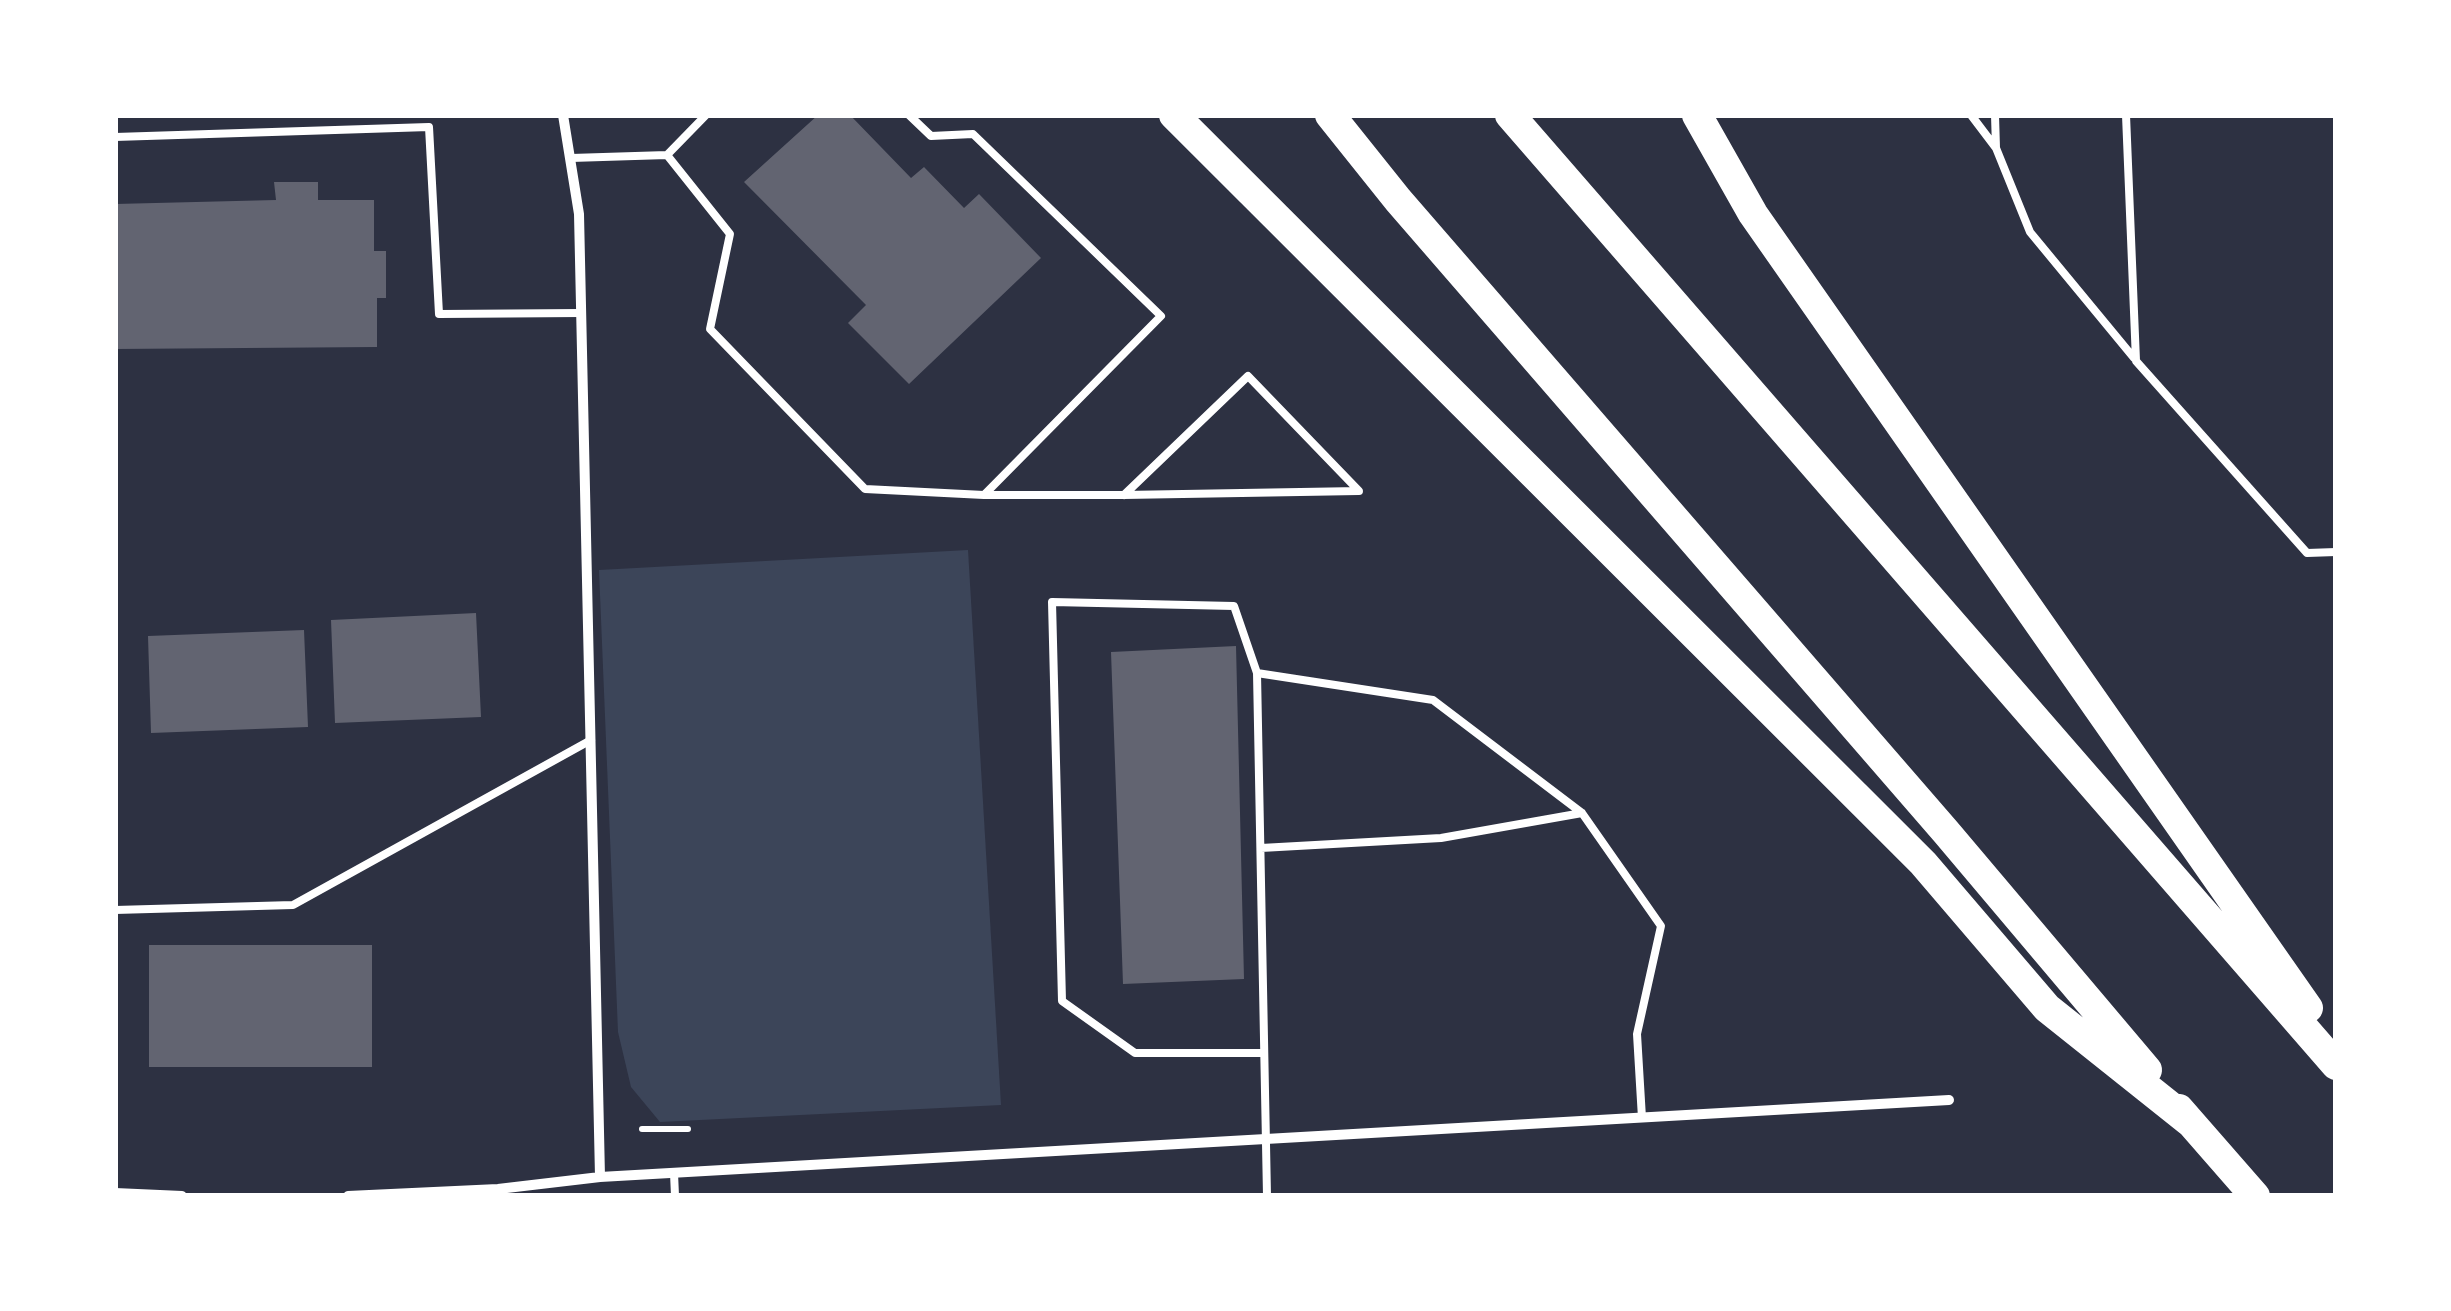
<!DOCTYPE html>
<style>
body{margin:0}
#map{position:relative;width:2451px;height:1311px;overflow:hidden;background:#2d3142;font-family:Quicksand,sans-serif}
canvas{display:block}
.frame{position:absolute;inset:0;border:118px solid #fff;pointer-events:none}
</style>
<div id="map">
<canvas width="2451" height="1311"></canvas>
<div class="frame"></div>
</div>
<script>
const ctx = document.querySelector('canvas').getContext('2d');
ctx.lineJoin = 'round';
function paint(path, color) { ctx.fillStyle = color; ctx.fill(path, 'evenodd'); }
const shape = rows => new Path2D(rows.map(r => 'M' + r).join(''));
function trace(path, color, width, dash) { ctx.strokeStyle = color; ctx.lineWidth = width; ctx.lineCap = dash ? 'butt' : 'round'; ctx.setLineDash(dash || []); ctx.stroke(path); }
paint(shape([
 [968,550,1001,1105,660,1122,631,1087,618,1032,599,570]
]), '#3c4559');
paint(shape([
 [818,115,850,115,911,178,924,167,964,208,979,194,1041,258,909,384,848,323,866,305,744,182],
 [274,182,318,182,318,200,374,200,374,251,386,251,386,298,377,298,377,347,115,349,115,204,276,200],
 [476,613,481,717,335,723,331,620],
 [304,630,308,727,151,733,148,636],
 [1236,646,1244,979,1123,984,1111,652],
 [149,945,372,945,372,1067,149,1067]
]), '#626471');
trace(shape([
 [642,1129,688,1129]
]), '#fff', 6);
trace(shape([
 [1971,115,1996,148,2030,232,2134,358],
 [1995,115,1996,148],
 [2126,115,2136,361,2307,553,2336,552],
 [115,137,429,127,439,314,581,313],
 [667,155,730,234,710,329,865,489,984,495,1161,316,973,134,931,136,909,115],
 [571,158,667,155,706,115],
 [984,495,1124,495,1359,491,1248,376,1124,495],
 [1257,673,1234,606,1052,602,1062,1001,1135,1053,1264,1053],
 [1261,848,1441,838,1582,813],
 [115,910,293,905,591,740],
 [674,1173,675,1196],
 [1267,1196,1257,673,1433,700,1582,813,1661,926,1637,1034,1642,1118]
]), '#fff', 8);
trace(shape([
 [563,115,579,214,600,1177],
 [115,1193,182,1196],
 [348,1196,498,1189,600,1177,1949,1100]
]), '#fff', 10);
trace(shape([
 [1174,115,1923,863,2047,1008,2190,1122],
 [1330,115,1398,200,1946,832,2147,1070],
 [1510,115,2336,1065],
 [1697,115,1753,214,2308,1008],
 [2179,1109,2255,1196]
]), '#fff', 30);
</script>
